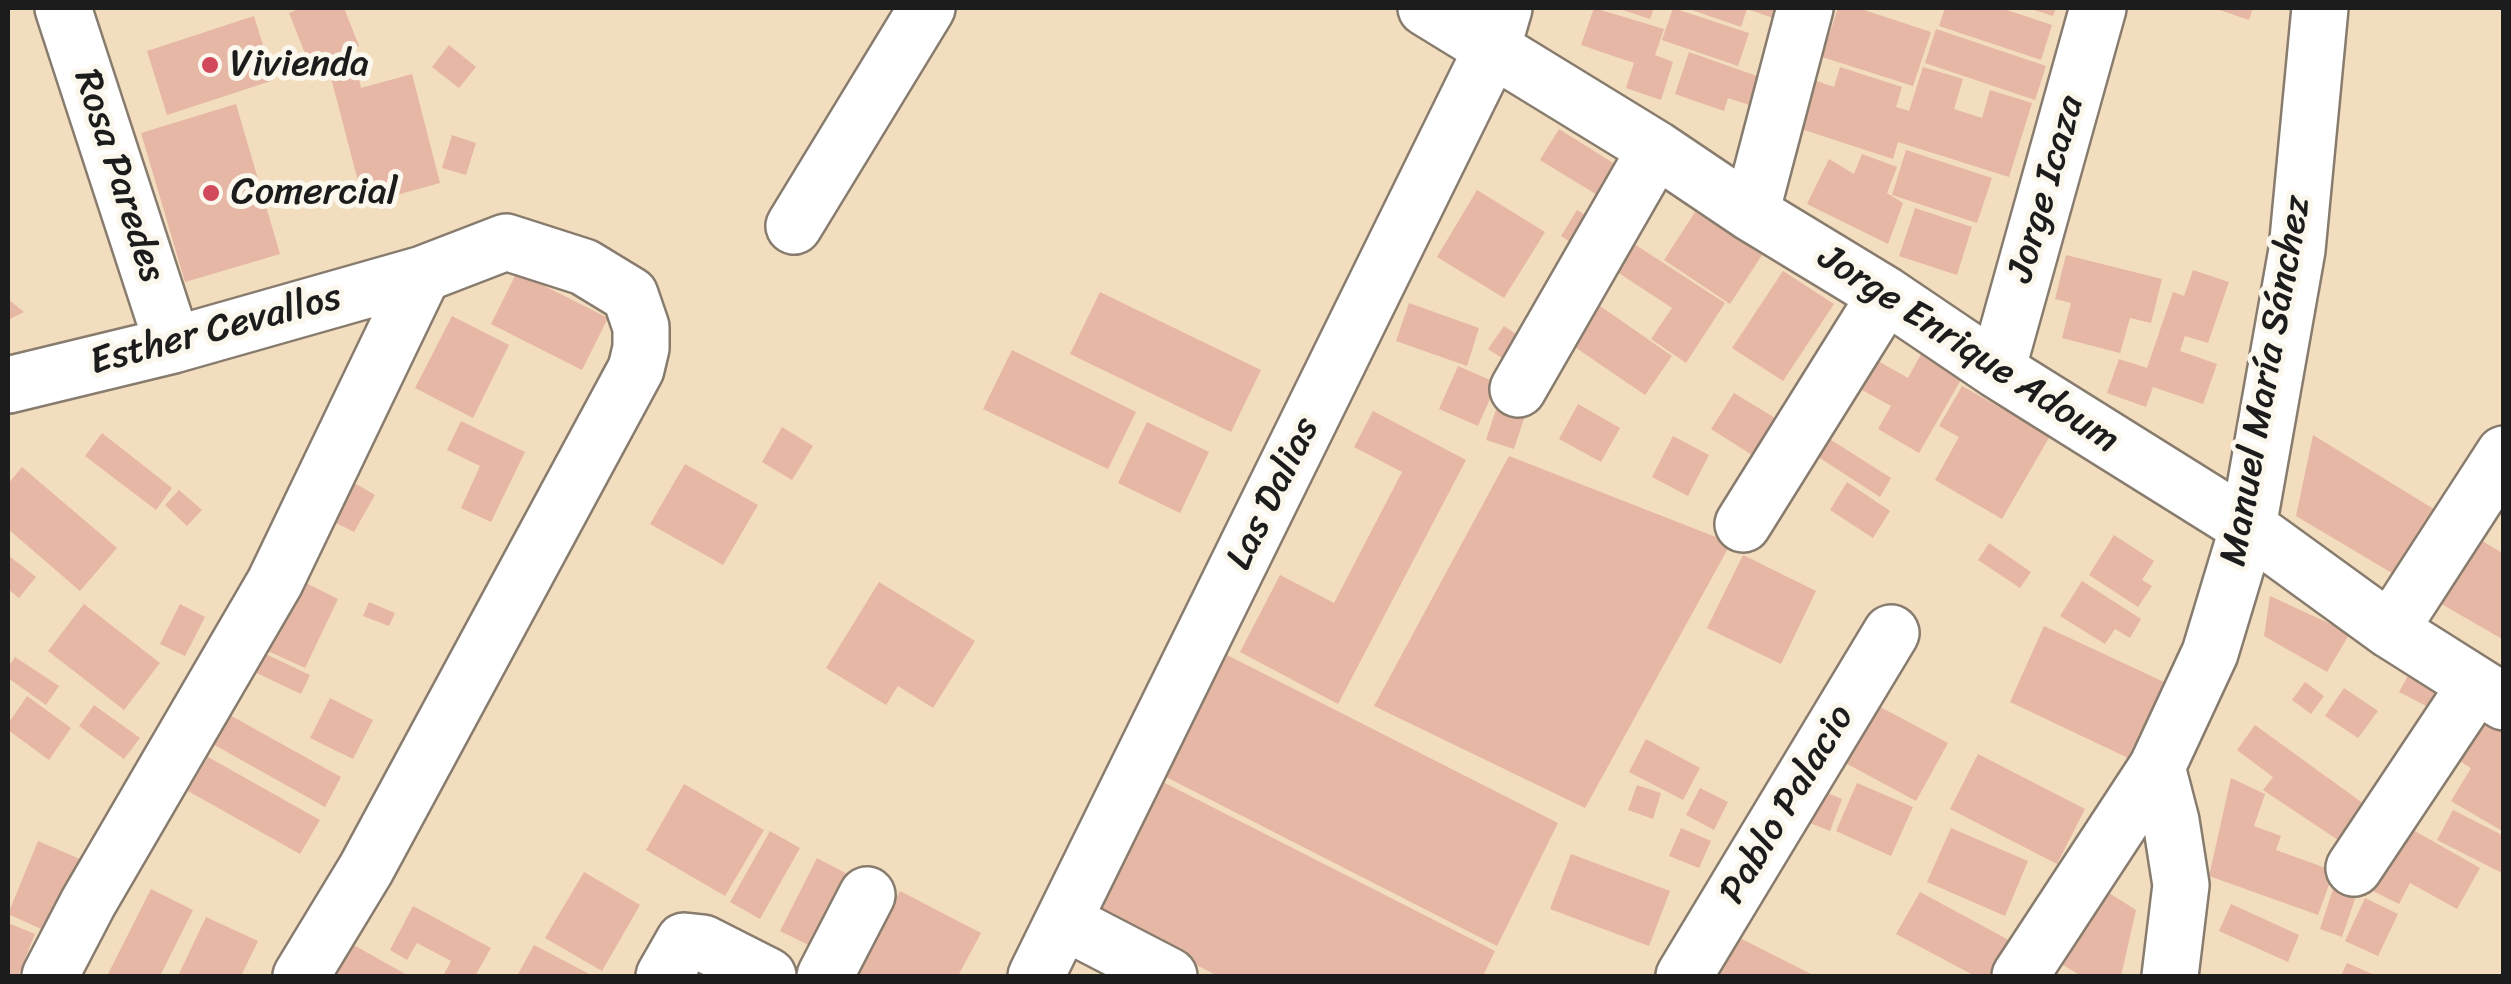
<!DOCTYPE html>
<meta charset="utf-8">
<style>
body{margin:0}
#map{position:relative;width:2511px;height:984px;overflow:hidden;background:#f3ddbf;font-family:Sriracha,sans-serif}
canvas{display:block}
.frame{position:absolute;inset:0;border:10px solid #1c1c1c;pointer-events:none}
</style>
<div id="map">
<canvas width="2511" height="984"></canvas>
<div class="frame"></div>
</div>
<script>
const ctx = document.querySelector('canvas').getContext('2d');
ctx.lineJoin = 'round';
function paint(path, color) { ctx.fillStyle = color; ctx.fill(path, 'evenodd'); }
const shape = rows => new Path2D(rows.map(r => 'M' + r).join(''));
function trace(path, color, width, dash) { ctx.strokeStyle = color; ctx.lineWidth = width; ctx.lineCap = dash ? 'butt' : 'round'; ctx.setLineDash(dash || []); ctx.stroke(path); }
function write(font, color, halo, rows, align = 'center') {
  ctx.font = font + ' Sriracha,sans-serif'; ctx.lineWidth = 10; ctx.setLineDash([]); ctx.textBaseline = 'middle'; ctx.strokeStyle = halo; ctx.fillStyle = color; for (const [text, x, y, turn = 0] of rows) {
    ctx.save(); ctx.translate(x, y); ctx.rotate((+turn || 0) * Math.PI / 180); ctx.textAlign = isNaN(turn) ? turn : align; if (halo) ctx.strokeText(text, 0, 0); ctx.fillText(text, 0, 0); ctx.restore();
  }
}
paint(shape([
 [301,8,344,8,359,46,310,66,289,13],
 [1594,8,1664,29,1655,55,1673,62,1661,100,1626,88,1634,63,1581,45],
 [1617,8,1654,8,1650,19],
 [1673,8,1749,33,1738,66,1662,40],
 [1686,8,1784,8,1779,20,1747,9,1741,27],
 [1838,8,1858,8,1931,32,1913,86,1822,57],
 [1945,8,2001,8,2052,25,2041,60,1939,26],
 [2028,8,2056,8,2053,16],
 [2214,8,2253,8,2249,20],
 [254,16,274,80,167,115,147,51],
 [1936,29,2046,66,2035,100,1925,63],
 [449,45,476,67,459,88,432,67],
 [1689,52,1771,81,1761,109,1728,98,1724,111,1675,94],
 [356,67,361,88,412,74,440,183,364,204,330,74],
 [1840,67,1902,87,1896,107,1909,111,1923,67,1963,79,1954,109,1982,118,1990,90,2032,103,2009,177,1898,142,1893,159,1798,128,1814,80,1834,87],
 [236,104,280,254,185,282,141,133],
 [1559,129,1626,171,1607,201,1540,160],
 [452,135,476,143,466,175,442,168],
 [1906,150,1992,178,1977,223,1892,195],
 [1862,154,1897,167,1887,193,1903,203,1888,244,1807,204,1829,159,1854,174],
 [1477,190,1545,232,1504,298,1437,257],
 [1915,208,1972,227,1957,275,1899,256],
 [1577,210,1600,224,1584,251,1561,236],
 [1695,212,1762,255,1730,304,1664,260],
 [1625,238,1725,303,1686,363,1651,339,1672,308,1608,266],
 [2066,255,2162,279,2151,323,2130,318,2120,353,2062,338,2071,303,2055,299],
 [2193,270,2229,282,2208,343,2185,336,2180,351,2217,364,2203,404,2153,387,2146,407,2107,393,2119,359,2147,368,2173,292,2184,296],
 [1783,271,1834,304,1783,381,1732,348],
 [517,272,608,318,582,370,491,324],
 [1100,292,1261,370,1231,432,1070,354],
 [8,299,24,312,8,320],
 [1590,299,1672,356,1645,395,1563,339],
 [1409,303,1479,328,1467,366,1396,341],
 [452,316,509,345,473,418,415,388],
 [1504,326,1525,340,1510,363,1488,349],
 [1012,350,1136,412,1108,469,983,409],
 [1921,354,1962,378,1919,453,1878,429,1891,406,1862,390,1878,361,1908,378],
 [1458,366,1497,383,1478,426,1439,409],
 [1962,386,2050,436,2002,519,1935,480,1959,437,1939,426],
 [1502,391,1530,400,1514,449,1486,440],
 [1734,393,1775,418,1752,455,1711,429],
 [1578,404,1620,428,1601,462,1559,439],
 [1373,411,1466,460,1338,704,1240,652,1280,575,1334,603,1402,472,1354,447],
 [461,421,525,452,491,522,461,508,480,466,447,450],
 [1147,422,1209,452,1180,513,1118,483],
 [782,427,813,446,792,480,762,462],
 [1817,431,1891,478,1880,497,1806,449],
 [102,433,172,488,156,510,85,456],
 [2313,435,2437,511,2397,576,2296,516],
 [1673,436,1709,455,1688,496,1652,477],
 [1509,456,1731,543,1585,808,1374,706],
 [685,464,758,505,723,565,650,524],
 [22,467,117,548,80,591,8,529,8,484],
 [351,481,375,495,354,532,330,520],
 [1847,482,1890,511,1873,538,1830,510],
 [179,490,202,510,187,526,165,505],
 [2114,535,2154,561,2142,580,2152,586,2138,607,2089,575],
 [2474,536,2504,554,2504,640,2431,598],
 [1989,543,2031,572,2020,588,1978,560],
 [8,555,36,577,19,598,8,589],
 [1743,555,1816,591,1781,664,1707,628],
 [302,581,338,599,305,668,268,651],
 [2082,581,2141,619,2130,638,2115,629,2105,644,2060,616],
 [879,582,975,641,933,708,898,686,886,705,826,668],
 [2270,596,2350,633,2327,672,2264,636],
 [369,602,395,613,389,626,363,616],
 [84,604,160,663,124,710,48,651],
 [180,604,205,617,185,656,160,644],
 [2044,626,2164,682,2128,758,2010,702],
 [255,649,310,675,301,694,246,668],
 [1227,655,1558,823,1497,946,1166,777],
 [15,657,59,686,46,705,8,678,8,667],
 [2410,672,2438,686,2428,707,2399,692],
 [2305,682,2324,696,2311,714,2292,700],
 [2344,688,2378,711,2358,738,2325,716],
 [27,696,71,728,49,760,8,730,8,724],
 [330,698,373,720,353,759,310,738],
 [1869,701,1948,743,1916,801,1838,759],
 [94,705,140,738,124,759,79,726],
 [2469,711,2504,731,2504,832,2451,801,2471,768,2446,753],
 [228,714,341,777,325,807,211,743],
 [2255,725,2364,804,2338,840,2263,790,2273,777,2237,750],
 [1646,739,1700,768,1683,800,1629,772],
 [1978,754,2085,809,2057,864,1950,809],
 [208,757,320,820,300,854,188,791],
 [2231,778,2265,794,2254,826,2281,836,2276,850,2334,871,2318,915,2209,876],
 [1163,782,1495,951,1483,976,1218,976,1096,914],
 [1857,783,1913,807,1891,856,1836,831],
 [684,784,764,830,725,896,646,850],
 [1637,785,1661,793,1653,819,1628,810],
 [1813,787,1842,799,1830,831,1800,819],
 [1700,788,1728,802,1714,830,1686,815],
 [2453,810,2504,836,2504,874,2437,840],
 [2406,826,2480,868,2457,909,2410,883,2399,904,2371,890],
 [1681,828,1711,841,1699,868,1669,856],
 [1951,828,2028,861,2005,916,1927,882],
 [770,831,800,848,760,919,730,902],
 [38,841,82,860,50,933,8,914],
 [1571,854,1670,891,1649,946,1550,909],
 [817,858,855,878,819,950,780,931],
 [584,872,640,905,602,971,545,938],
 [2095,884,2136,910,2121,976,2081,976,2048,956],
 [2334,886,2357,893,2342,937,2320,929],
 [151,889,193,910,160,976,107,976],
 [900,891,981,933,958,976,855,976],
 [1920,892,2018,945,2001,976,1975,976,1896,934],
 [2365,898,2398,914,2378,956,2345,941],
 [2231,904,2299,935,2288,962,2219,931],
 [413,906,491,948,475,976,443,976,451,961,417,943,407,960,390,950],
 [206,917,258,941,241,976,178,976],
 [8,923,35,934,18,976,8,976],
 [1718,927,1815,976,1693,976],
 [350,943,409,976,332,976],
 [534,945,593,976,517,976],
 [2347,963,2377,976,2341,976]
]), '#e6b7a4');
const minor = shape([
 [63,8,173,345],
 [1426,8,1656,149,1751,213,1886,295,1997,370,2248,527,2390,630,2504,702],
 [1751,213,1805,8],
 [794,226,927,8],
 [1997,370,2098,8],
 [8,385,173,345,423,274,506,242,584,267,630,295,641,327,641,348,636,369,366,869,301,976],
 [1518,389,1656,149],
 [1743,524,1886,295],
 [2390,630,2504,454],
 [2354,868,2476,685],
 [1065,922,1169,976],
 [50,976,88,903,275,582,423,274],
 [664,976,684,941,703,943,768,976],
 [825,976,867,895],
 [1036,976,1492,49,1504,8],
 [1684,976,1891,633],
 [2020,976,2157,767],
 [2170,976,2181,885,2171,821,2157,767,2210,653,2248,527,2297,250,2320,8]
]);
trace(minor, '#887c6e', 60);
trace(minor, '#fff', 55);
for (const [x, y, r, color] of [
 [210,65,10,"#d1495b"],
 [211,193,10,"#d1495b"]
]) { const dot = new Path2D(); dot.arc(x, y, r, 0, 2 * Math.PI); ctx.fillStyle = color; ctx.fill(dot); trace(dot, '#fbf7ec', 4); }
write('38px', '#1c1c1c', '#fbf7ec', [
 ["Vivienda",230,65],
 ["Comercial",231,193]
], 'left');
write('38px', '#1c1c1c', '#fbf7ec', [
 ["Rosa Paredes",118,176,72],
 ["Jorge Icaza",2047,189,-74],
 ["Esther Cevallos",216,331,-15],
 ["Jorge Enrique Adoum",1968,350,33],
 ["Manuel María Sánchez",2267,381,-80],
 ["Las Dalias",1274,494,-64],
 ["Pablo Palacio",1788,805,-59]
]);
</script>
